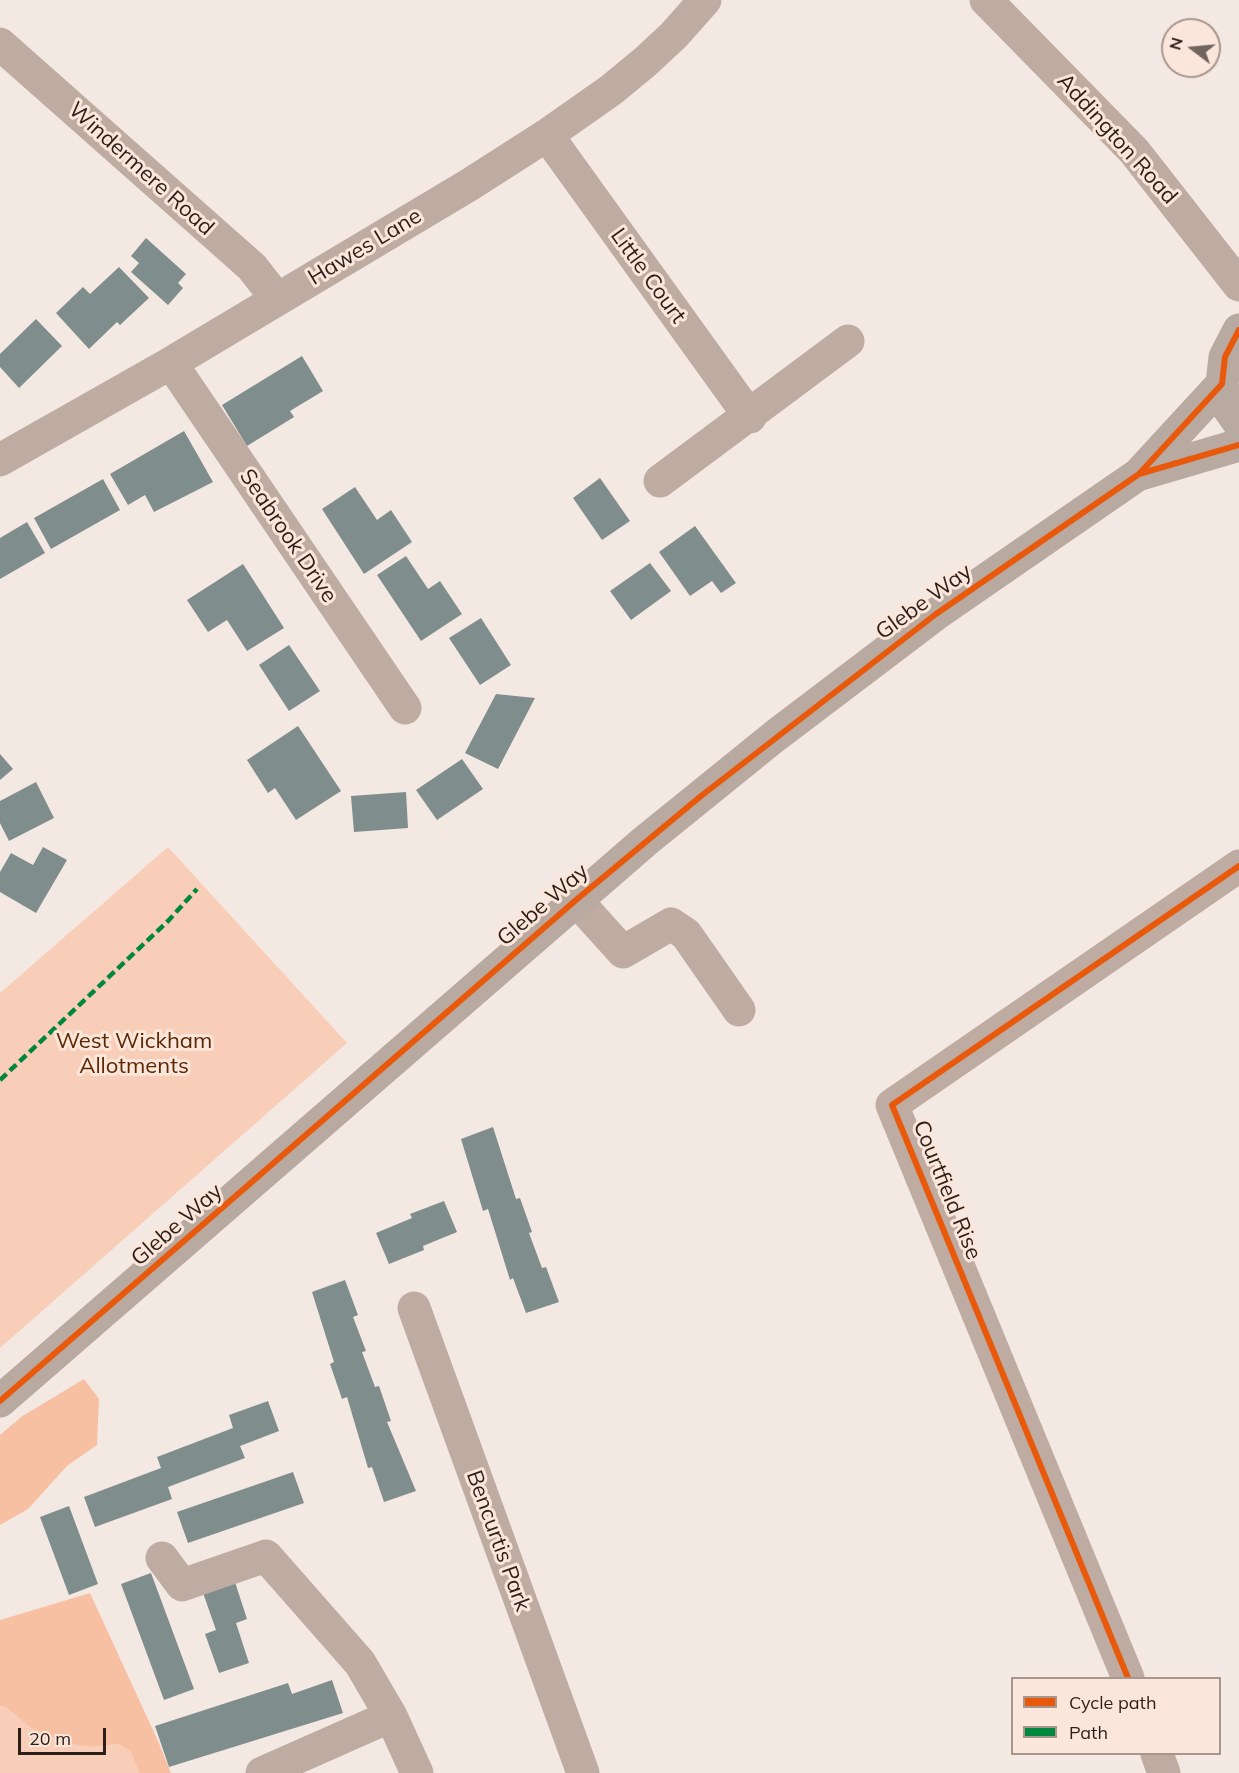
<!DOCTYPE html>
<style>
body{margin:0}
#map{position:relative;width:1239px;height:1773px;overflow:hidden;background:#f4e8e2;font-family:Mulish,sans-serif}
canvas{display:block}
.legend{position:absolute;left:1011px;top:1677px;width:210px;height:78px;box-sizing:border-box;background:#fbe6db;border:2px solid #a8968d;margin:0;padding:8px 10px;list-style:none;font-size:18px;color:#2c1f19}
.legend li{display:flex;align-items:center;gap:12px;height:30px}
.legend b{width:30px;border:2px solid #a8968d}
.north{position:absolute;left:1161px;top:18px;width:60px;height:60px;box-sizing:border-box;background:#fbe6db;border:2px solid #a8968d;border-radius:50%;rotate:286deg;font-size:16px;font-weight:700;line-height:24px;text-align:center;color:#2c1f19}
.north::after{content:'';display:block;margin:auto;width:21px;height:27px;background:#72655f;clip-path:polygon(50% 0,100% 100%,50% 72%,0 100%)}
.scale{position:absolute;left:18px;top:1728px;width:88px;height:27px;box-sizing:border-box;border:3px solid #2c1f19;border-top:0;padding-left:8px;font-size:18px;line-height:21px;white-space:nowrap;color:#2c1f19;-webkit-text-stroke:4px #fbe6db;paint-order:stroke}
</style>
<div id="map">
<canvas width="1239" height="1773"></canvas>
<ul class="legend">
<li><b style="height:8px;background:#e8590c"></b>Cycle path</li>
<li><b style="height:8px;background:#00873e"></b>Path</li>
</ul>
<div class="north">N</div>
<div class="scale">20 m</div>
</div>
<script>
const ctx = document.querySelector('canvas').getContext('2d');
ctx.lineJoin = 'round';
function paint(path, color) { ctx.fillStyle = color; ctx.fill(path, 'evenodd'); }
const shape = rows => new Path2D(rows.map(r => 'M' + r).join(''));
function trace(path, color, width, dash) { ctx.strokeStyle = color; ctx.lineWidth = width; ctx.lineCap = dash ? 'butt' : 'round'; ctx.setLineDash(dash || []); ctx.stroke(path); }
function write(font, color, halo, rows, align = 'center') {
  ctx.font = font + ' Mulish,sans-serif'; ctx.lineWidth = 6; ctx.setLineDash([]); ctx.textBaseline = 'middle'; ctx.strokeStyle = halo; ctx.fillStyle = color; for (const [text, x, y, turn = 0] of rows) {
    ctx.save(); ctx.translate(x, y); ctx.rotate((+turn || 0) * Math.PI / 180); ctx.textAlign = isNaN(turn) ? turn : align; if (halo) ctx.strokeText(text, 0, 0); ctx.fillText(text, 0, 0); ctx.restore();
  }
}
paint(shape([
 [168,847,347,1043,0,1348,0,993],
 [0,1706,6,1707,29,1727,92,1747,118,1744,131,1752,139,1773,0,1773]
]), '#f9ceb8');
paint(shape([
 [84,1379,99,1399,97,1445,67,1466,28,1509,0,1525,0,1435,21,1417],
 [90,1593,158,1741,171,1773,139,1773,131,1752,118,1744,92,1747,66,1743,29,1727,6,1707,0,1706,0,1620]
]), '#f8c0a3');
paint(shape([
 [146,238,186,274,178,283,183,288,168,305,131,272,139,263,131,256],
 [119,267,149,298,120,325,117,322,89,349,56,313,83,287,90,294],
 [36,319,62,346,19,388,0,367,0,354],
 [302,356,323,391,290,411,294,417,247,446,222,405],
 [184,431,213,482,154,512,145,495,128,505,110,474],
 [600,478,630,521,602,540,573,498],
 [103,479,120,510,51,549,34,518],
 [355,487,377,520,391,510,412,542,364,574,322,509],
 [27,522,45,553,0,579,0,538],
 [695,526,736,583,721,593,712,581,690,596,659,552],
 [406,556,428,589,440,581,462,614,421,641,377,575],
 [650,563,671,591,631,620,610,591],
 [243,564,284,628,247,651,227,620,208,632,187,600],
 [481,618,511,665,480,685,449,638],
 [289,645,320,691,289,711,259,665],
 [496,694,535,698,498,769,465,753],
 [298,726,341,791,296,820,275,788,268,793,247,760],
 [0,754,13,769,0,780],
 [462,759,483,789,437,820,416,790],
 [36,782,54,818,9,841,0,823,0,801],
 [406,792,408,828,354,832,351,796],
 [43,847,67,860,36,913,0,892,0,872,11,853,33,865],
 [493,1127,516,1199,520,1198,532,1232,529,1233,542,1268,546,1267,559,1302,526,1313,513,1278,510,1280,488,1209,483,1211,461,1139],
 [444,1201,457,1232,423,1246,424,1250,389,1264,376,1233,412,1218,410,1214],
 [345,1280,358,1315,353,1317,366,1351,362,1352,375,1387,379,1386,391,1421,387,1422,416,1491,384,1502,372,1467,368,1468,347,1397,342,1399,330,1364,334,1362,312,1292],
 [268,1401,279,1431,240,1446,245,1458,168,1487,172,1499,95,1527,84,1497,161,1468,157,1457,233,1428,229,1415],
 [293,1472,304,1503,188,1543,177,1512],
 [69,1506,98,1584,69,1595,40,1517],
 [151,1573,194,1689,164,1700,121,1584],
 [234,1579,247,1619,236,1623,249,1663,219,1673,205,1634,216,1630,202,1590],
 [332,1680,343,1713,169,1767,155,1726,288,1683,292,1694]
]), '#808d8d');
trace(shape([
 [986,0,1134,151,1239,285],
 [0,44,252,267,277,299],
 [547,135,750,417],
 [171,363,405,708],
 [0,460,171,363,469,185,547,135,611,90,645,62,674,35,705,0],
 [660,481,848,341],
 [576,900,623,952,671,924,686,934,739,1010],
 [414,1308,583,1773],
 [162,1558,182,1585,266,1556,360,1663,391,1716,417,1773],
 [1128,1678,892,1105,1239,866],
 [1157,1754,1164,1773],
 [262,1773,391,1716]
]), '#beaca2', 33);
trace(shape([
 [1239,330,1225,357,1222,384,1227,406,1239,423],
 [1141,474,1239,445],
 [0,1401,644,842,775,736,936,614,1139,474,1222,384]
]), '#b9aaa1', 33);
trace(shape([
 [0,1080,168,921,197,889]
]), '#00873e', 4.5, [9, 4.5]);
trace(shape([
 [1139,474,1239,445],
 [0,1401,576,900,701,796,936,614,1139,474,1222,384,1225,357,1239,330],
 [1128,1678,892,1105,1239,866]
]), '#e8590c', 6);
write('22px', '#2c1f19', '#fbe6db', [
 ["Addington Road",1117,139,48],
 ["Windermere Road",141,169,42],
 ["Hawes Lane",365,247,-31],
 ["Little Court",648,276,54],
 ["Seabrook Drive",288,536,56],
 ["Glebe Way",924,602,-36],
 ["Glebe Way",543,905,-41],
 ["Courtfield Rise",947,1190,68],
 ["Glebe Way",177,1225,-41],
 ["Bencurtis Park",498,1541,70]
]);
write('22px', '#5f2700', '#fbe6db', [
 ["West Wickham",134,1041],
 ["Allotments",134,1066]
]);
</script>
